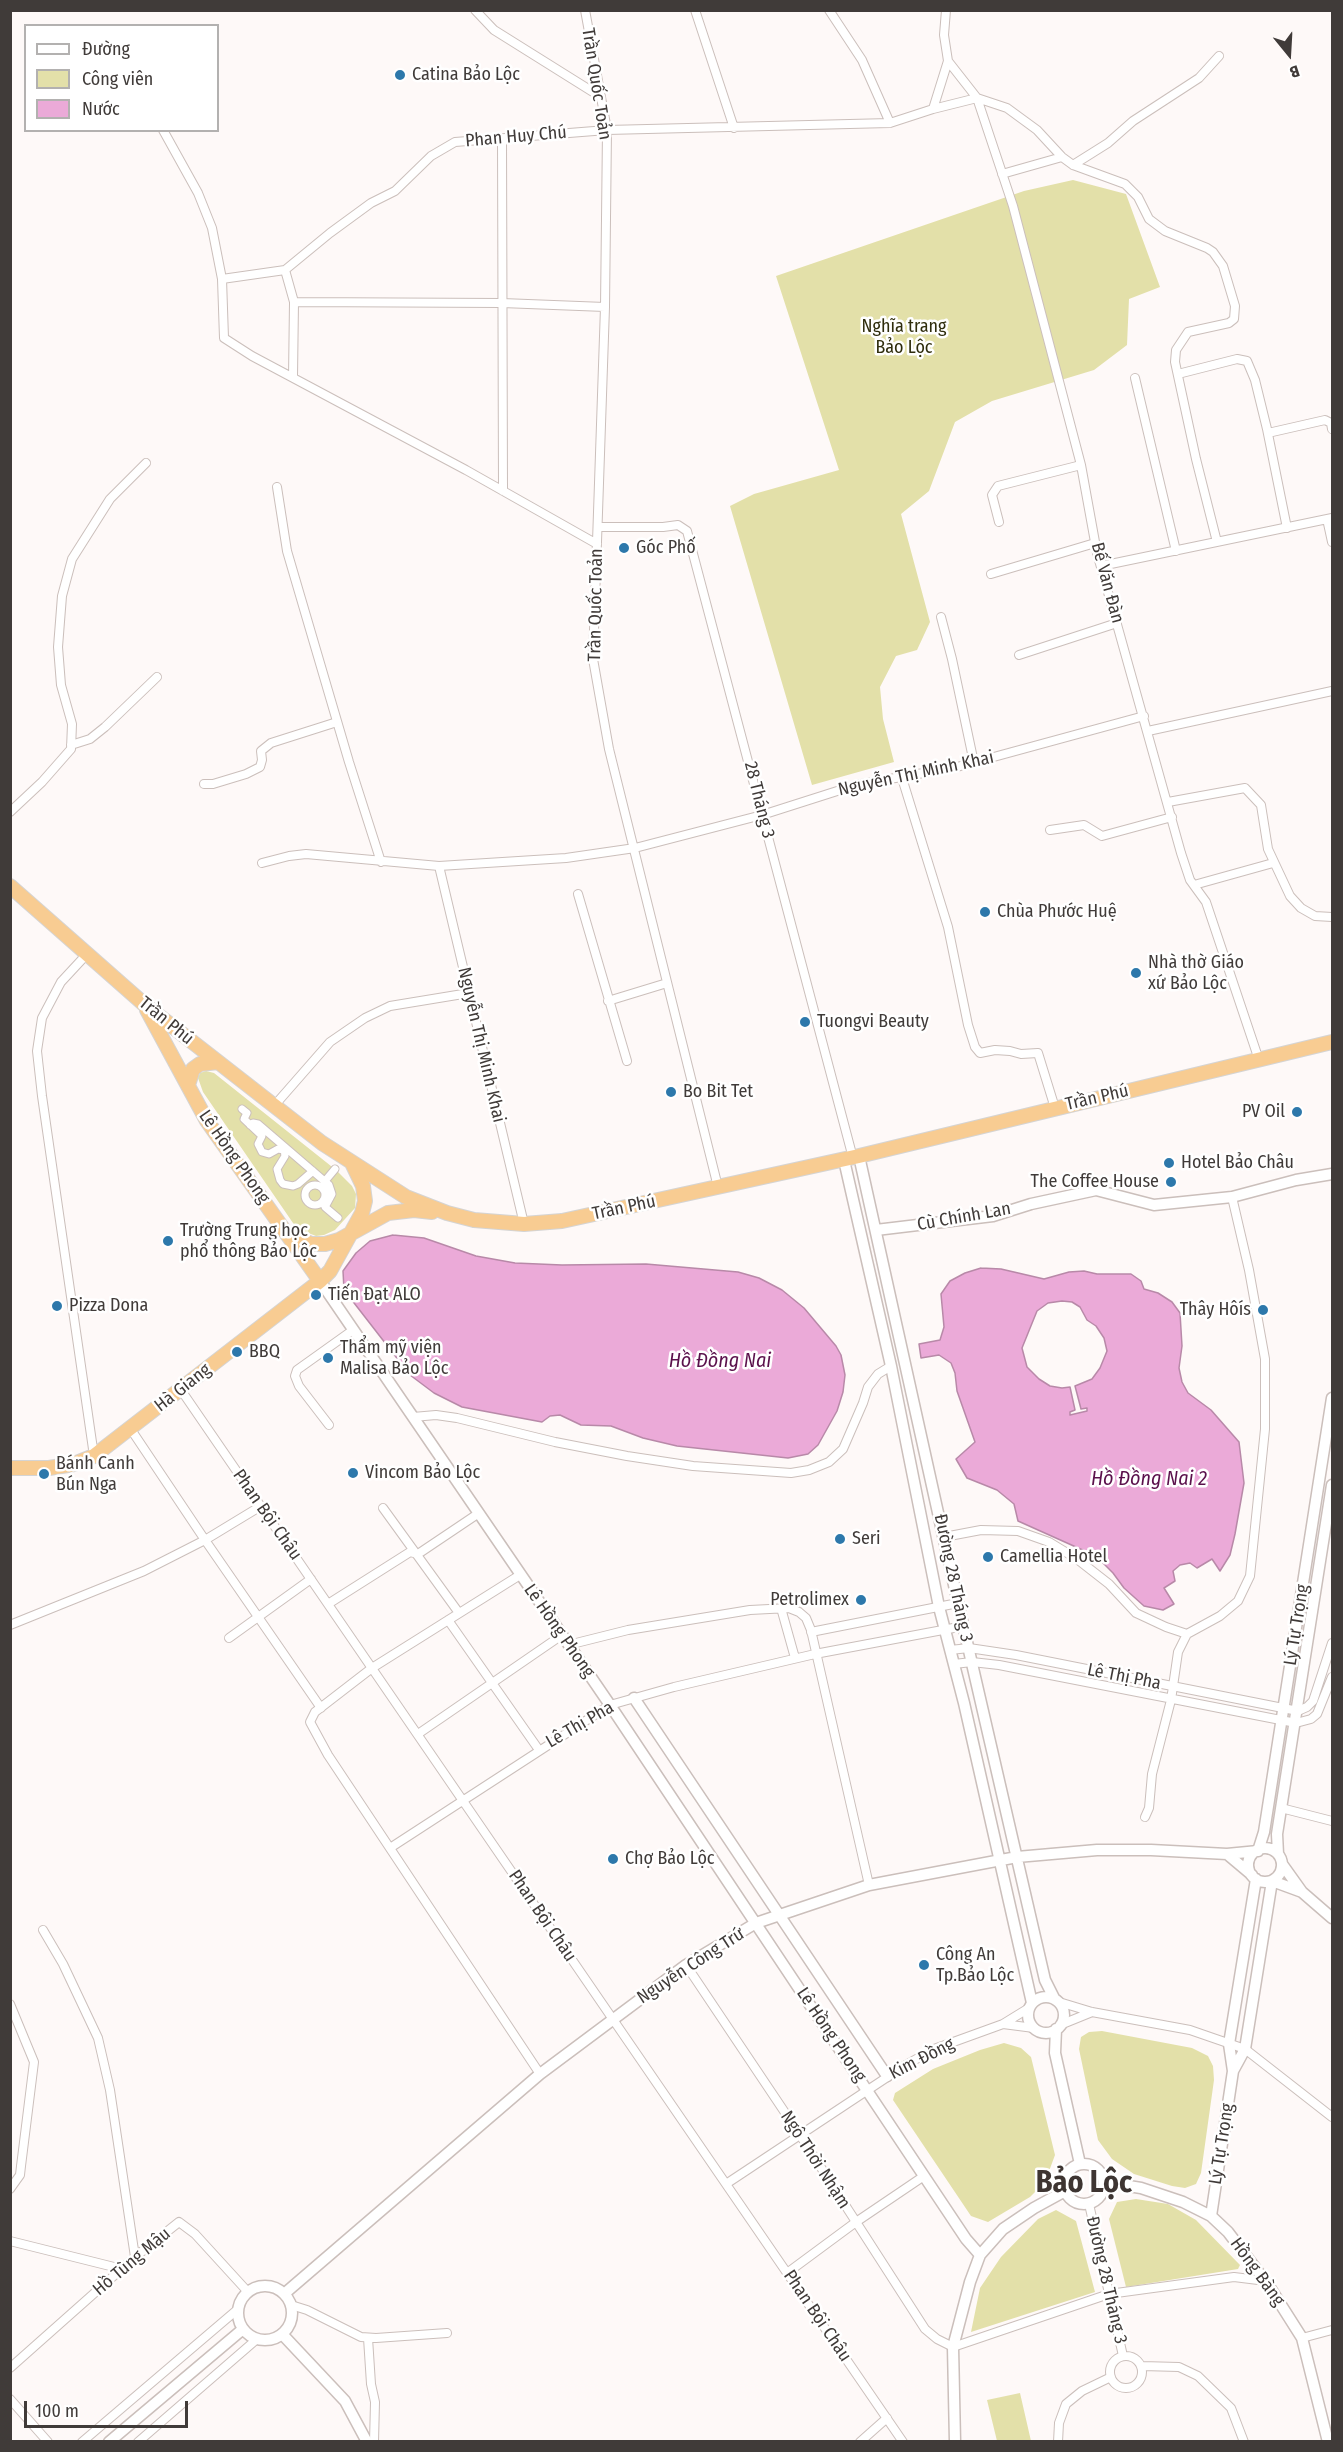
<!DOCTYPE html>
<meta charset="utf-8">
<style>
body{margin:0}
#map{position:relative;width:1343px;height:2452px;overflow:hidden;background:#fef9f8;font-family:"Fira Sans Condensed",sans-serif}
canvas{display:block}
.frame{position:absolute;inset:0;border:12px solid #403b39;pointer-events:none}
.legend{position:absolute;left:24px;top:24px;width:195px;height:108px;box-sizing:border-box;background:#fff;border:2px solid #b3b1b0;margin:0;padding:8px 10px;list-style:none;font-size:18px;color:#403b39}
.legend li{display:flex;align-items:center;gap:12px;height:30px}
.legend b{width:30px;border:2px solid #b3b1b0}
.north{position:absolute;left:1259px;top:24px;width:60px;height:60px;-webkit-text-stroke:4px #fff;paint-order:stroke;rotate:162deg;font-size:16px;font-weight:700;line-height:24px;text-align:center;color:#403b39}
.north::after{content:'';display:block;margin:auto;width:21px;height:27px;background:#403b39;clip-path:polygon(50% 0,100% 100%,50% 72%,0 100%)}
.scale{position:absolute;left:24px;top:2401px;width:164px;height:27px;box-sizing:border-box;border:3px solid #403b39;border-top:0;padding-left:8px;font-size:18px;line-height:21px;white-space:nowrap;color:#403b39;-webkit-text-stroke:4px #fff;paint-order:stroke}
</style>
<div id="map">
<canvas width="1343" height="2452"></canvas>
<div class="frame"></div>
<ul class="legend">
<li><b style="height:8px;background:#fff"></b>Đường</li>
<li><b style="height:16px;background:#e3e0a9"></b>Công viên</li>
<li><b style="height:16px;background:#ebaad8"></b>Nước</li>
</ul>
<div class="north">B</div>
<div class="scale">100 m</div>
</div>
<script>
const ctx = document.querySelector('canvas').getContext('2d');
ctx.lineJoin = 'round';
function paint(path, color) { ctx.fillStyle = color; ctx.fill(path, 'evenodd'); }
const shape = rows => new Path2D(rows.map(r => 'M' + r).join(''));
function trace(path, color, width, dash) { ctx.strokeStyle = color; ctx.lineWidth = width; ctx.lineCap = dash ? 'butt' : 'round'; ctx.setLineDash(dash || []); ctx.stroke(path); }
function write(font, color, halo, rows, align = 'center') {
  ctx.font = font + ' "Fira Sans Condensed",sans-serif'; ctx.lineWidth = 5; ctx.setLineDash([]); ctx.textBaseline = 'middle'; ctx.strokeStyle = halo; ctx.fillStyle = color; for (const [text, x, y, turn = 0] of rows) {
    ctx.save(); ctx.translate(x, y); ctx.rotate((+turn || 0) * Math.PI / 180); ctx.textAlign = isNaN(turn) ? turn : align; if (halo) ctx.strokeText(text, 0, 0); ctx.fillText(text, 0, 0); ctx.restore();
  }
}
paint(shape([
 [1073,180,1126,194,1160,287,1129,299,1127,345,1094,370,992,401,955,422,929,491,901,514,930,622,917,650,896,656,880,687,883,719,894,762,812,785,730,506,754,494,839,470,776,276,1024,191],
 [206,1071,214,1073,336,1170,352,1186,356,1194,355,1208,335,1230,324,1235,316,1236,298,1229,293,1223,203,1092,198,1078,200,1073],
 [1102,2031,1192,2048,1208,2056,1213,2066,1214,2080,1201,2173,1196,2184,1185,2188,1172,2186,1134,2174,1112,2159,1098,2140,1079,2049,1081,2037,1089,2032],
 [1004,2043,1021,2048,1031,2057,1055,2155,1045,2182,1030,2197,988,2222,971,2216,893,2100,895,2093,933,2069,980,2050],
 [1136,2199,1168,2204,1196,2220,1240,2265,1238,2269,1126,2287,1109,2219,1117,2202],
 [1056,2210,1076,2221,1095,2292,971,2332,980,2288,1001,2257,1038,2219],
 [1020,2393,1031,2441,997,2441,987,2400]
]), '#e3e0a9');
const water = shape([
 [393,1235,424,1238,476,1256,515,1263,562,1265,646,1264,738,1272,759,1278,782,1290,804,1308,836,1346,841,1355,845,1375,843,1392,837,1411,818,1445,808,1454,788,1458,677,1446,643,1438,611,1426,581,1425,560,1415,550,1416,542,1422,462,1407,434,1393,410,1375,344,1290,343,1271,356,1253,370,1241,393,1235],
 [981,1268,1001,1269,1044,1279,1069,1272,1084,1271,1097,1274,1131,1274,1141,1281,1144,1289,1158,1293,1172,1302,1180,1313,1182,1346,1179,1368,1182,1382,1188,1393,1211,1410,1239,1442,1244,1483,1235,1534,1230,1555,1220,1571,1212,1559,1197,1568,1190,1563,1180,1565,1173,1571,1175,1581,1164,1588,1174,1604,1163,1610,1144,1606,1124,1588,1113,1573,1096,1556,1018,1521,1014,1504,997,1490,967,1478,956,1459,975,1442,957,1391,955,1373,951,1363,939,1355,921,1358,919,1344,940,1340,944,1327,941,1294,950,1281,965,1273,981,1268],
 [1062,1301,1072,1302,1080,1307,1087,1320,1096,1326,1104,1338,1107,1351,1100,1368,1092,1379,1075,1386,1081,1409,1087,1408,1087,1411,1070,1415,1070,1412,1075,1410,1070,1387,1062,1388,1050,1386,1039,1379,1027,1367,1022,1348,1037,1311,1048,1303,1062,1301]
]);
paint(water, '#ebaad8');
trace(water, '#b889a8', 1.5);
const pedestrian = shape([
 [242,1109,247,1113,244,1119,262,1136,258,1144,262,1152,269,1154,278,1149,284,1150,285,1156,277,1169,280,1180,283,1184,293,1186,298,1184,313,1171],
 [250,1125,253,1123,258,1124,329,1185,332,1194,325,1207,338,1218],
 [325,1181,335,1169],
 '305 1195a10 10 0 1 1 20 0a10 10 0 1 1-20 0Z'
]);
const minor = shape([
 [475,10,494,30,601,97],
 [585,10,607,130,605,307,593,659,609,749,718,1187],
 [695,10,734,128],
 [829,10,862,60,890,123],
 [946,10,944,35,948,61],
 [163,130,198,193,212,228,222,279,224,338,252,356,466,470,597,544],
 [502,139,503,491],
 [1073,165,1108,143,1133,121,1199,78,1219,56],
 [1002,174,1062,157],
 [285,270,330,233,371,203,395,191,431,156,455,142,607,130,890,123,933,109],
 [222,279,285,270,294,302,293,377],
 [294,302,502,303,605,307],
 [1178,374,1237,359,1247,361,1255,380,1267,429,1287,528],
 [1135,378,1176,551],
 [1268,433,1325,420,1331,423,1332,429],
 [277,487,287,551,349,762,381,862],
 [1327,519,1332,542],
 [999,522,992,495,998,486,1081,465],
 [598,527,663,527,678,525,687,531,853,1158],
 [1217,542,1196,459,1175,362,1176,350,1188,332,1229,323,1234,319,1235,306,1223,266,1213,252,1207,248,1165,231,1149,219,1138,197,1125,184,1073,165,1062,157,1037,130,1007,108,977,98,933,109,948,61,977,98,1013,206,1081,465,1097,553,1181,853,1190,880,1206,902,1259,1060],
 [1101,566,1332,518],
 [991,574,1095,543],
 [941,617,952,659,974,763],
 [1019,655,1117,623],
 [1148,731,1332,691],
 [71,745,90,739,105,727,157,677],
 [902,778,948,927,968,1025,975,1047,980,1053,995,1050,1010,1051,1021,1054,1038,1053,1055,1108],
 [204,784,213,784,246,774,260,767,262,760,261,751,271,743,337,722],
 [1168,802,1245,788,1261,805,1268,849,1290,896,1301,908,1315,916,1332,917],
 [10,812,42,782,71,749,72,724,61,685,58,647,62,596,72,559,110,499,146,463],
 [1050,830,1084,825,1102,836,1172,817],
 [262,863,289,856,306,854,439,866,566,858,635,848,762,815,856,785,957,767,1144,716],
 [439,866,524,1224],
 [1194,885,1273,863],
 [578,894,627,1061],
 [87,954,61,982,42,1018,37,1051,42,1096,94,1456],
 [608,1001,667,983],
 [274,1106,330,1042,365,1018,390,1006,469,993],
 [181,1390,903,2442],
 [413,1417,436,1415,457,1418,555,1442,627,1456,693,1466,791,1473,809,1470,829,1462,843,1449,863,1403,868,1387,878,1374,891,1366],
 [329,1425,299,1386,295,1376,297,1370,353,1330],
 [130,1428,205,1540,321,1708],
 [383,1508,459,1613],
 [944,1537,981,1530,1018,1531,1049,1542,1077,1559,1109,1584,1136,1613,1166,1627,1187,1634],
 [520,1575,372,1668,315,1712,310,1722,328,1755,540,2074],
 [328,1604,410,1552,418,1554,479,1513],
 [781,1608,795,1658],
 [448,1620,539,1750],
 [10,1625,144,1571,205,1540,261,1506],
 [811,1632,958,1603],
 [229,1638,311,1579],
 [568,1645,628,1630,750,1610,789,1608,799,1612,806,1618,811,1630,869,1885],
 [950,1650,969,1648,1016,1655,1298,1711,1307,1707,1313,1701,1332,1643],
 [954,1664,972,1662,999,1665,1296,1723,1311,1719,1317,1714,1332,1677],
 [418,1734,562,1635],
 [1281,1808,1332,1821],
 [1145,1817,1149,1808,1152,1774,1171,1700,1178,1652,1187,1634,1220,1616,1238,1601,1250,1576,1265,1429,1265,1359,1249,1270,1232,1197],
 [390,1848,610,1705,674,1687,815,1654,964,1626],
 [43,1930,63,1964,98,2038,110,2090,135,2257],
 [686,1965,800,2135,925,2329,937,2339,953,2347,1109,2294,1234,2277,1266,2281],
 [1059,2002,1092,2012,1190,2030,1245,2049,1332,2117],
 [10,2004,34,2062,21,2166,20,2175,10,2189],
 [1003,2024,1034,2028],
 [1060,2025,1092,2012],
 [726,2184,904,2066,934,2049,1003,2024,1029,2008],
 [1089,2204,1123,2356],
 [10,2241,122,2269],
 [787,2273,856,2222,924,2176],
 [291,2305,307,2310,361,2337,376,2338,447,2333],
 [368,2338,371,2384,375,2402,374,2442],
 [1302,2338,1332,2330],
 '1110 2372a16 16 0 1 1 32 0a16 16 0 1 1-32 0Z',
 [1142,2366,1179,2367,1198,2376,1231,2408,1244,2442],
 [10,2368,135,2257,179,2222,195,2234,248,2292],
 [10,2399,48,2442],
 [82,2442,238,2309],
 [138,2442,257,2339],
 [860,2442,887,2418],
 [1058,2442,1059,2423,1066,2404,1082,2391,1111,2377]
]);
const tertiary = shape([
 [859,1156,958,1603,1045,1980,1054,1998],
 [844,1160,891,1366,939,1607,964,1703,1032,2003],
 [876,1230,993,1216,1031,1204,1096,1190,1154,1205,1232,1197,1296,1180,1332,1174],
 [320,1281,610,1705,966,2239,980,2255],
 [634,1698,887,2076],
 '1248 1865a17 17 0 1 1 34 0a17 17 0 1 1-34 0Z',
 [1227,1854,1252,1875],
 [1278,1854,1277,1834,1332,1485],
 [1282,1864,1302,1892,1332,1918],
 '1028 2015a18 18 0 1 1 36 0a18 18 0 1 1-36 0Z',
 [1056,2029,1055,2053,1080,2164],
 [1233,2071,1245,2049,1272,1881,1302,1892],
 '1064 2184a20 20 0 1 1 40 0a20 20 0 1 1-40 0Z',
 [1104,2182,1141,2188,1183,2202,1211,2216,1228,2232,1269,2286,1302,2338,1328,2442],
 [1211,2216,1233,2071,1229,2044,1256,1879],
 '238 2313a27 27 0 1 1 54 0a27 27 0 1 1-54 0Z',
 [284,2294,540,2074,686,1965,756,1923,869,1885,1017,1857,1097,1850,1151,1850,1227,1854,1258,1851,1264,1832,1332,1398],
 [282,2334,345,2401,367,2442],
 [109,2442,243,2329],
 [955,2442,953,2347,970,2282,980,2255,1003,2229,1034,2208,1065,2191]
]);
const trunk = shape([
 [10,886,145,1005,322,1143,406,1197,447,1213,474,1220,524,1224,562,1221,859,1156,1332,1042],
 [147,1010,207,1121,320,1281],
 [188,1085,193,1069,200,1064,218,1062],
 [290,1234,311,1244,325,1244,339,1240,388,1213,414,1210,432,1212],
 [10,1468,49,1468,74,1464,94,1456,320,1281,330,1271,362,1213,365,1201,363,1186,352,1163]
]);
trace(pedestrian, '#cbbfbb', 9);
trace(minor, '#cbbfbb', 10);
trace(tertiary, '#cbbfbb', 13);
trace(trunk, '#d5d4d3', 16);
trace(pedestrian, '#fff', 7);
trace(minor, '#fff', 8);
trace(tertiary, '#fff', 10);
trace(trunk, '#f8cc92', 14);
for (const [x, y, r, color] of [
 [400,75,6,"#2d78ab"],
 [624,548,6,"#2d78ab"],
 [985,912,6,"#2d78ab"],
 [1136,973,6,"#2d78ab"],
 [805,1022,6,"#2d78ab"],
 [671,1092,6,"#2d78ab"],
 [1297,1112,6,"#2d78ab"],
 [1169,1163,6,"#2d78ab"],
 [1171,1182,6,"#2d78ab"],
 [168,1241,6,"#2d78ab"],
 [316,1295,6,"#2d78ab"],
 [57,1306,6,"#2d78ab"],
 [1263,1310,6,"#2d78ab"],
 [237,1352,6,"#2d78ab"],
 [328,1358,6,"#2d78ab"],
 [353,1473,6,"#2d78ab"],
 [44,1474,6,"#2d78ab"],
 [840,1539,6,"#2d78ab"],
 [988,1557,6,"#2d78ab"],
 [861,1600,6,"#2d78ab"],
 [613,1859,6,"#2d78ab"],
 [924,1965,6,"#2d78ab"]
]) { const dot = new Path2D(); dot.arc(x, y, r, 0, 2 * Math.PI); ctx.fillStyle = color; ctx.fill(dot); trace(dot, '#fff', 2); }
write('18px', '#403b39', '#fff', [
 ["Catina Bảo Lộc",412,75],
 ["Góc Phố",636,548],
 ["Chùa Phước Huệ",997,912],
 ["Nhà thờ Giáo",1148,963],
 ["xứ Bảo Lộc",1148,984],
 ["Tuongvi Beauty",817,1022],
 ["Bo Bit Tet",683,1092],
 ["PV Oil",1285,1112,"right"],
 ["Hotel Bảo Châu",1181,1163],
 ["The Coffee House",1159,1182,"right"],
 ["Trường Trung học",180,1231],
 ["phổ thông Bảo Lộc",180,1252],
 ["Tiến Đạt ALO",328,1295],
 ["Pizza Dona",69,1306],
 ["Thây Hôís",1251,1310,"right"],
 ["Thẩm mỹ viện",340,1348],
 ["Malisa Bảo Lộc",340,1369],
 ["BBQ",249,1352],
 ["Bánh Canh",56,1464],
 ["Bún Nga",56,1485],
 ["Vincom Bảo Lộc",365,1473],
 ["Seri",852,1539],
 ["Camellia Hotel",1000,1557],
 ["Petrolimex",849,1600,"right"],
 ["Chợ Bảo Lộc",625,1859],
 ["Công An",936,1955],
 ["Tp.Bảo Lộc",936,1976]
], 'left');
write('18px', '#403b39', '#fff', [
 ["Trần Quốc Toản",596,84,81],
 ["Phan Huy Chú",516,137,-5],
 ["Bế Văn Đàn",1107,583,75],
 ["Trần Quốc Toản",596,605,-89],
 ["Nguyễn Thị Minh Khai",916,774,-12],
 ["28 Tháng 3",759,800,76],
 ["Trần Phú",166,1021,39],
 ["Nguyễn Thị Minh Khai",481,1045,77],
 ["Trần Phú",1097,1098,-13],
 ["Lê Hồng Phong",234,1157,55],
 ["Trần Phú",624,1208,-12],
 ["Cù Chính Lan",964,1217,-10],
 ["Hà Giang",183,1388,-38],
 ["Phan Bội Châu",267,1515,55],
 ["Đường 28 Tháng 3",953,1578,78],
 ["Lý Tự Trọng",1297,1625,-81],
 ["Lê Hồng Phong",559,1631,55],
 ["Lê Thị Pha",1124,1677,11],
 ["Lê Thị Pha",580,1725,-30],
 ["Phan Bội Châu",542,1916,56],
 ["Nguyễn Công Trứ",691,1966,-33],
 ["Lê Hồng Phong",831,2035,56],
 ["Kim Đồng",922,2059,-27],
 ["Lý Tự Trọng",1222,2144,-81],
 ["Ngô Thời Nhậm",815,2160,57],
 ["Hồ Tùng Mậu",132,2262,-40],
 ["Hồng Bàng",1257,2272,54],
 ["Đường 28 Tháng 3",1106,2280,77],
 ["Phan Bội Châu",817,2316,56]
]);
write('18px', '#2f2d0c', '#fff', [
 ["Nghĩa trang",904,327],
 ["Bảo Lộc",904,348]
]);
write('italic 20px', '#5b114c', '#fff', [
 ["Hồ Đồng Nai",720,1361],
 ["Hồ Đồng Nai 2",1149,1479]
]);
write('bold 30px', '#3e3532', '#fff', [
 ["Bảo Lộc",1084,2184]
]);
</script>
